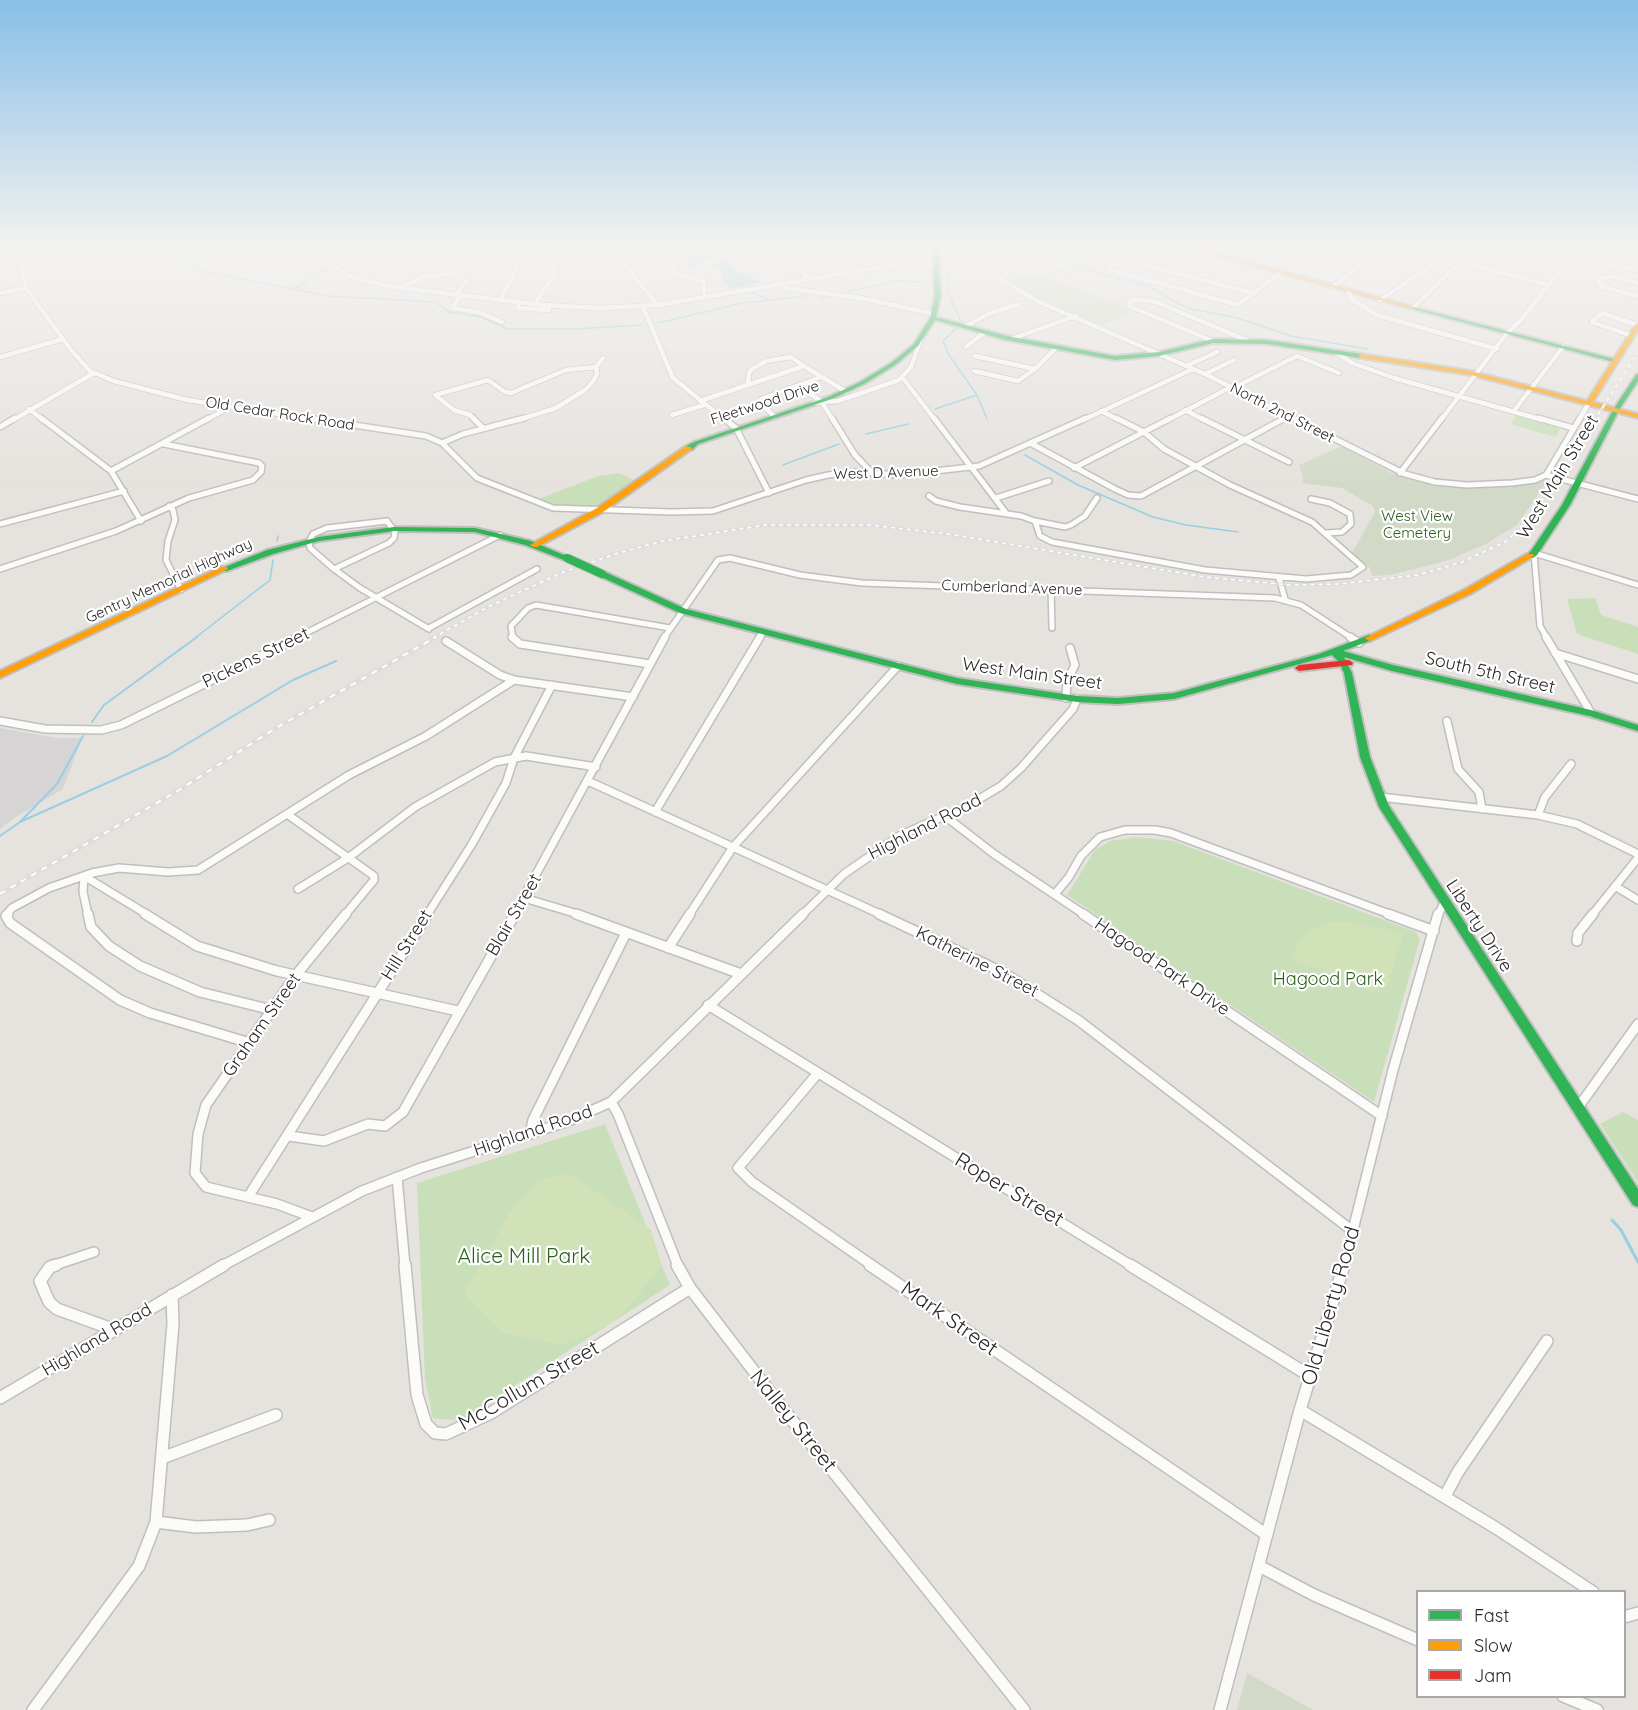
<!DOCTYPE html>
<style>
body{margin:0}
#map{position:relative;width:1638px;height:1710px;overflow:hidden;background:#e6e3de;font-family:Quicksand,sans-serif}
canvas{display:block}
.legend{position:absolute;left:1416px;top:1590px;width:210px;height:108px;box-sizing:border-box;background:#fff;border:2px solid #a9a9a9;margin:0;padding:8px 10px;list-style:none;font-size:18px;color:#282828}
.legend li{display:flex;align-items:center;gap:12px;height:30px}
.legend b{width:30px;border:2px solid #a9a9a9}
</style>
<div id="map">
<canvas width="1638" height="1710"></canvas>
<ul class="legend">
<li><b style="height:8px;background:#30b455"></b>Fast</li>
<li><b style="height:8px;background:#ff9f0a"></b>Slow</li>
<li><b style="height:8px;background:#e5322d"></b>Jam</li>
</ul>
</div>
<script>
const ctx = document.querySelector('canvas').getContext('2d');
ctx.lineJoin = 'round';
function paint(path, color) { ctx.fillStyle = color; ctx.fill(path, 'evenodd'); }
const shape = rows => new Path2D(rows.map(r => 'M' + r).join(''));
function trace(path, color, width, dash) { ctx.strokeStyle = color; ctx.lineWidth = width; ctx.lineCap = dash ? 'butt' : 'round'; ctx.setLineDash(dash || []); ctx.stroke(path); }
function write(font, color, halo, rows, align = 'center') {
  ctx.font = font + ' Quicksand,sans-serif'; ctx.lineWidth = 4.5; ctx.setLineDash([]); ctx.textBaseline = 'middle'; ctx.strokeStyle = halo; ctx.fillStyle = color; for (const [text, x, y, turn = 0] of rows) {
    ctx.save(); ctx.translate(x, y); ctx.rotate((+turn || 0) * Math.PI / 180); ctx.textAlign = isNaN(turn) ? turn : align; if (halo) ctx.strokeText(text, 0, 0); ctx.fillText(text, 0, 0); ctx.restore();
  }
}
paint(shape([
 [0,728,57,738,82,738,63,789,14,818,0,829]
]), '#d6d4d5');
paint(shape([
 [1516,415,1558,427,1557,428,1560,429,1556,437,1513,425,1511,423],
 [619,473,637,482,594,509,548,505,539,499,598,476],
 [1595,598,1601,615,1638,627,1638,654,1577,634,1567,599],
 [1137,837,1173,841,1416,932,1420,939,1374,1102,1067,895,1095,850,1110,841],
 [1623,1112,1638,1120,1638,1182,1600,1124],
 [605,1124,670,1285,460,1421,433,1418,425,1379,417,1183]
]), '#c9dfba');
paint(shape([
 [1035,273,1127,307,1130,313,1102,325,1035,297,1007,280],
 [1342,446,1391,473,1450,487,1476,488,1548,480,1517,525,1486,544,1454,558,1435,564,1390,575,1372,576,1370,568,1352,553,1375,512,1373,506,1342,488,1303,483,1303,476,1299,465],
 [1247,1673,1313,1710,1237,1710]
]), '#d2dac7');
paint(shape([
 [1345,921,1403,934,1388,985,1371,992,1291,958,1301,938,1311,930,1327,923],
 [570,1174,651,1230,662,1266,617,1320,562,1345,504,1333,464,1294,511,1211,539,1180]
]), '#d2e2b8');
paint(shape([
 [695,246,733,246,695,267,683,265,689,259,687,255],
 [720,260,728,262,743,274,763,282,730,289,722,280,722,272,711,265]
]), '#98cfe2');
trace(shape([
 [144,246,205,272,328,296,435,302,449,312,481,317,508,329,574,329,642,325],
 [1016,246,1021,248],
 [1035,253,1083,269,1151,287,1176,303,1191,309,1234,317,1291,336,1368,349],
 [959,254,985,246],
 [340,263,345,250],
 [947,281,948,292,961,322],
 [947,281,957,258],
 [295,288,328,268],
 [848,292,893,281,927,282],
 [754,293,767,299],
 [820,298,831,297],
 [658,323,743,303,805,296],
 [956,328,943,341,949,355,977,395,987,419],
 [935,409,977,395],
 [866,434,908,424],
 [1025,455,1078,485,1153,517,1186,525,1238,532],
 [783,465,839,444],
 [277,541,278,536],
 [195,638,270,580,273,560]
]), '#98cfe2', 1.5);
trace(shape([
 [92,722,104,705,197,637],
 [20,822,167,756,293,680,336,661],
 [0,836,20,822,57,784,83,736]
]), '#98cfe2', 2);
trace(shape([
 [1612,1220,1621,1230,1638,1262]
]), '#98cfe2', 3);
const streetFar4 = shape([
 [17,246,26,288,71,350,90,371,114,381,187,400,318,420],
 [299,246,324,257,348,276,392,287,543,305,600,308,658,305,923,260],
 [609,246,658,305],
 [902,246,936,269],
 [1007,246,1070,270],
 [1395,246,1548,285],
 [1511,246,1638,270],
 [1032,247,1065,257,1101,246],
 [937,253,970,257],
 [436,255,461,246],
 [673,265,676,274,704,282,704,298],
 [999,278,1037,301,1205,374,1296,420],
 [809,280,789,256,818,251],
 [1638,283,1613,277,1603,277,1598,281,1602,287,1638,296],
 [1332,287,1386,246],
 [401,288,422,277,459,273],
 [785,288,861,298,934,314],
 [1349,292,1351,299,1377,315,1497,349],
 [0,293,26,288],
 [1252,293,1126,260,1108,265,1108,268,1115,271,1238,305,1280,273],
 [457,294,467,280],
 [461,295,452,308,478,312,502,322],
 [500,300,517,268],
 [1380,300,1442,258],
 [518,302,518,308,549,310],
 [535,304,554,274,555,266,549,257,569,254],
 [643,307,673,378,725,420],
 [1413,308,1459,263],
 [966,326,990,313,1019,304],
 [1632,336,1592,322,1602,313,1638,325],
 [1011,339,1076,316],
 [1213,341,1136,309,1130,306,1130,302,1135,299,1156,302,1246,340],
 [966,347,985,332],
 [1335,352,1352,363,1394,378,1543,420],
 [975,356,1035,369],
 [0,357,63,339],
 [1186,366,1217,352],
 [974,371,1018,381,1035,369,1056,348],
 [1205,374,1234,360],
 [902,377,935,420],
 [748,384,749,373,752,369,766,361,791,357,804,366],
 [1233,388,1297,356,1339,373],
 [807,392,821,401],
 [700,401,804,366,845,391],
 [814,403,838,401,899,380,911,367,921,339],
 [823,404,833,420],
 [29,409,43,420],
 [1185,410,1204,420],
 [1101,411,1119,420],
 [1513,412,1563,347],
 [672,415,704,405],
 [774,416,760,403,761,399,821,377],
 [13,420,94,373],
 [206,420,230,407],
 [475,420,470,415,454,410,435,395,488,380,505,392,511,393,566,370,596,367],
 [518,420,556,408,585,390,592,383,597,374,596,367,603,358],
 [1083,420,1193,369],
 [1168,420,1231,387],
 [1282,420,1289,416],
 [1441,420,1507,333,1522,319,1579,246],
 [1579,420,1589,403]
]);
const streetFar3 = shape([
 [41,418,111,471,209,418],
 [308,418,426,436,442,443,477,478,553,508,671,512,713,511,806,480,828,475,853,472,900,475,979,466,1086,418],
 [473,418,483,428],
 [723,418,736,428,769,493],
 [832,418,855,455,872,473],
 [934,418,1006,513],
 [1201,418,1289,462],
 [1293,418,1405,474,1435,482,1467,485,1512,483,1535,480,1546,475,1638,499],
 [1538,418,1573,428],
 [0,427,15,418],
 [442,443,463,434,524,418],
 [1032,444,1115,489,1128,495,1141,496,1285,418],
 [1074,468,1171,418],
 [111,471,141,521],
 [1400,473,1442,418],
 [1546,475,1580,418],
 [929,496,936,501,960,507,1021,516,1035,521,1040,536,1052,542,1205,570,1306,579,1351,575,1363,567,1312,522,1230,485,1164,449,1144,432,1116,418],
 [996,498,1049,481],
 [1311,499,1330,503,1350,514,1351,524,1342,532,1326,533],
 [169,506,173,510,175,520,168,541,166,560,181,590],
 [387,521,395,532,394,538,389,543,334,569,310,548,309,542,313,534,327,528,387,521],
 [1035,521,1065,527,1071,525,1085,516,1097,498],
 [0,524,124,491],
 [1534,553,1540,626,1547,638],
 [1534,553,1638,585],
 [0,569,116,531,189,498,253,480,261,472,262,466,259,463,164,444],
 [334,569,360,588,429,629],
 [1279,578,1285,599],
 [1051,588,1052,628],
 [429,628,537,569],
 [296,638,500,535],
 [513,638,511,626,528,608,536,605,670,628],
 [664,638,718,560,730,558,800,575,862,583,1275,598,1301,605,1352,638],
 [759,638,763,632]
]);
const streetFar2 = shape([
 [512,637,520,644,650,664],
 [1350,637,1359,643],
 [1546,637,1591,713],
 [446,641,500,675,514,680,633,697],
 [1555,653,1638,679],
 [1066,698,1067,681,1075,665,1070,648],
 [0,721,45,729,101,730,121,725,299,637],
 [1447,721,1458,769,1479,792,1482,809],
 [588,781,882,915],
 [1380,797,1538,815,1577,824,1638,854],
 [655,812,760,637],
 [287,814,374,876,374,880,345,915],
 [1538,815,1545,797,1571,764],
 [945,816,994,854,1085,915],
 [84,876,148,915],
 [84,876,83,892,88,915],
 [1615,886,1638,900],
 [298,889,348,858,415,807,495,762,526,756,596,767],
 [1055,894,1069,877,1081,856,1100,837,1125,830,1155,830,1171,833,1392,915],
 [524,898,581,915],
 [6,915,12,908,49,888,92,873,119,868,168,872,198,870,349,775,426,736,514,680],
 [427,915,472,844,506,783,514,758,552,685],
 [514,915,665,637],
 [689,915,733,847,898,666],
 [802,915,844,874,899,836,969,805,1001,786,1021,768,1073,709,1077,699],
 [1438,915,1444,903],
 [1592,915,1638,858]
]);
const streetFar1 = shape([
 [8,914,6,916,10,923,120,1000,150,1013,250,1043],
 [88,914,91,927,109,946,140,966,200,992,272,1010],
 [145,914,197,946,277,971,458,1011],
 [576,914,741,974],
 [879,914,1004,973,1078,1020,1354,1232],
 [1083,914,1382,1116],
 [1388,914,1434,931],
 [1577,941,1578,933,1593,914],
 [668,948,690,914],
 [708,1005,1132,1266],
 [818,1073,738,1168,752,1182,873,1266],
 [611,1102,618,1114,678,1266],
 [1577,1109,1638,1024],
 [530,1134,533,1120,626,933],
 [289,1136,324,1141,368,1124,385,1126,403,1112,515,914],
 [397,1177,405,1266],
 [248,1197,428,914],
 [312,1217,277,1204,206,1187,195,1173,198,1134,206,1105,296,975,346,914],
 [52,1266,94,1252],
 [222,1266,362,1191,421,1168,566,1122,611,1102,803,914],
 [1344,1266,1393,1070,1438,914]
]);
const street = shape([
 [56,1265,50,1267,40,1281,49,1302,57,1309,115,1330],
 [405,1265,417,1395,426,1424,435,1433,446,1434,491,1413,690,1288],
 [677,1265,690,1288,776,1400,1024,1710],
 [870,1265,1267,1535],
 [1130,1265,1310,1376],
 [0,1398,224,1265],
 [1300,1410,1496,1528,1593,1592],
 [162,1458,276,1415],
 [1445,1496,1458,1472,1547,1341],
 [156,1522,196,1527,247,1525,269,1520],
 [1259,1566,1314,1595,1418,1640],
 [1624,1617,1638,1613],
 [1563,1696,1597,1710],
 [33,1710,139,1566,156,1522,173,1324,172,1295],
 [1220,1710,1300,1410,1344,1265]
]);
const fast = shape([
 [935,246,941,246,939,269,941,295,936,317,1007,336,1115,356,1159,352,1213,339,1267,340,1361,354,1364,356,1361,358,1267,344,1213,343,1159,356,1115,360,1006,340,935,320,918,346,895,365,864,384,832,399,698,444,692,450,686,450,686,446,694,442,828,397,860,382,891,363,914,344,930,318,935,295,933,269,935,246],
 [1409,306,1618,360,1619,361,1614,362,1409,308,1409,306],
 [1638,374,1638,381,1619,410,1570,505,1537,555,1533,558,1527,558,1526,556,1531,551,1562,505,1613,410,1636,375,1638,374],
 [394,527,475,528,531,541,571,558,570,560,564,560,525,545,475,532,394,531,319,541,273,554,227,571,221,571,220,569,267,550,319,537,394,527],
 [599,572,605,572,686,609,957,678,1077,696,1118,698,1174,693,1319,654,1369,635,1373,638,1372,640,1343,651,1393,665,1591,710,1638,725,1638,731,1589,716,1392,671,1344,657,1352,673,1370,757,1389,806,1638,1189,1638,1207,1633,1205,1379,807,1360,757,1344,673,1339,662,1332,655,1174,699,1118,704,1077,702,957,684,680,613,599,576,599,572]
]);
const slow = shape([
 [1180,246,1190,246,1414,307,1409,308,1180,246],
 [1638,323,1638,330,1593,402,1638,414,1638,418,1471,375,1361,358,1358,356,1361,354,1471,371,1587,401,1635,325,1638,323],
 [686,446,693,448,603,512,537,547,534,547,530,545,597,508,686,446],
 [1527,554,1533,554,1534,556,1470,594,1372,640,1369,641,1365,638,1464,590,1527,554],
 [221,567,227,567,228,569,0,678,0,671,221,567]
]);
const jam = shape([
 [1349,660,1353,663,1352,665,1299,671,1295,668,1299,665,1349,660]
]);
trace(streetFar4, '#c0bfbf', 6);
trace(streetFar3, '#c0bfbf', 8);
trace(streetFar2, '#c0bfbf', 10);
trace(streetFar1, '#c0bfbf', 12);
trace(street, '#c0bfbf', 14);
trace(fast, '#c0bfbf', 4);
trace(slow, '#c0bfbf', 4);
trace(jam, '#c0bfbf', 4);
trace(streetFar4, '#fbfbfa', 4.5);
trace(streetFar3, '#fbfbfa', 5);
trace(streetFar2, '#fbfbfa', 7);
trace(streetFar1, '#fbfbfa', 9);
trace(street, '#fbfbfa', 11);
paint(fast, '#30b455');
paint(slow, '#ff9f0a');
paint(jam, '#e5322d');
const railFar1 = shape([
 [433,638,488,607,561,573,618,553,663,541,766,525,870,525,955,535,1205,577,1290,585,1339,584,1418,575,1462,562,1505,542,1529,521,1638,353]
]);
const rail = shape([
 [0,894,179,790,276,728,436,637]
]);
trace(railFar1, '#dddcde', 3);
trace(rail, '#dddcde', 4.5);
trace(railFar1, '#fff', 1.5, [4]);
trace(rail, '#fff', 2, [6]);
const fastBridge = shape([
 [567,558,602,574]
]);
trace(fastBridge, '#c0bfbf', 10, []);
trace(fastBridge, '#30b455', 8);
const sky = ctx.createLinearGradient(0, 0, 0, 486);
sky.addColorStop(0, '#88bfe6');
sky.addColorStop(0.51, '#f4f2f0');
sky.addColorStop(1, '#f4f2f000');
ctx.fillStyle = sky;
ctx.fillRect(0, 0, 1638, 486);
write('15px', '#282828', '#fff', [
 ["Fleetwood Drive",765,403,-18],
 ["North 2nd Street",1282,413,27],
 ["Old Cedar Rock Road",280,414,9],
 ["West D Avenue",886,473,-2],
 ["Gentry Memorial Highway",169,581,-25],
 ["Cumberland Avenue",1012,588,2]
]);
write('15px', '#2c5e20', '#fff', [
 ["West View",1417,516],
 ["Cemetery",1417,533]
]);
write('18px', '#282828', '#fff', [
 ["West Main Street",1558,477,-59],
 ["Pickens Street",256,658,-26],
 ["South 5th Street",1490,673,13],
 ["West Main Street",1032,674,8],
 ["Highland Road",925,827,-27],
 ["Blair Street",514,915,-60],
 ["Liberty Drive",1479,926,57],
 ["Hill Street",407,945,-58],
 ["Katherine Street",977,962,27],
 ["Hagood Park Drive",1162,967,34],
 ["Graham Street",262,1025,-55],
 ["Highland Road",533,1131,-19],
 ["Highland Road",97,1340,-31]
]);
write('18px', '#2c5e20', '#fff', [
 ["Hagood Park",1328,980]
]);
write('21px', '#282828', '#fff', [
 ["Roper Street",1009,1190,31],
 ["Old Liberty Road",1331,1306,-74],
 ["Mark Street",949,1319,35],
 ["McCollum Street",529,1386,-30],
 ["Nalley Street",793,1421,51]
]);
write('21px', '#2c5e20', '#fff', [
 ["Alice Mill Park",524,1257]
]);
</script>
